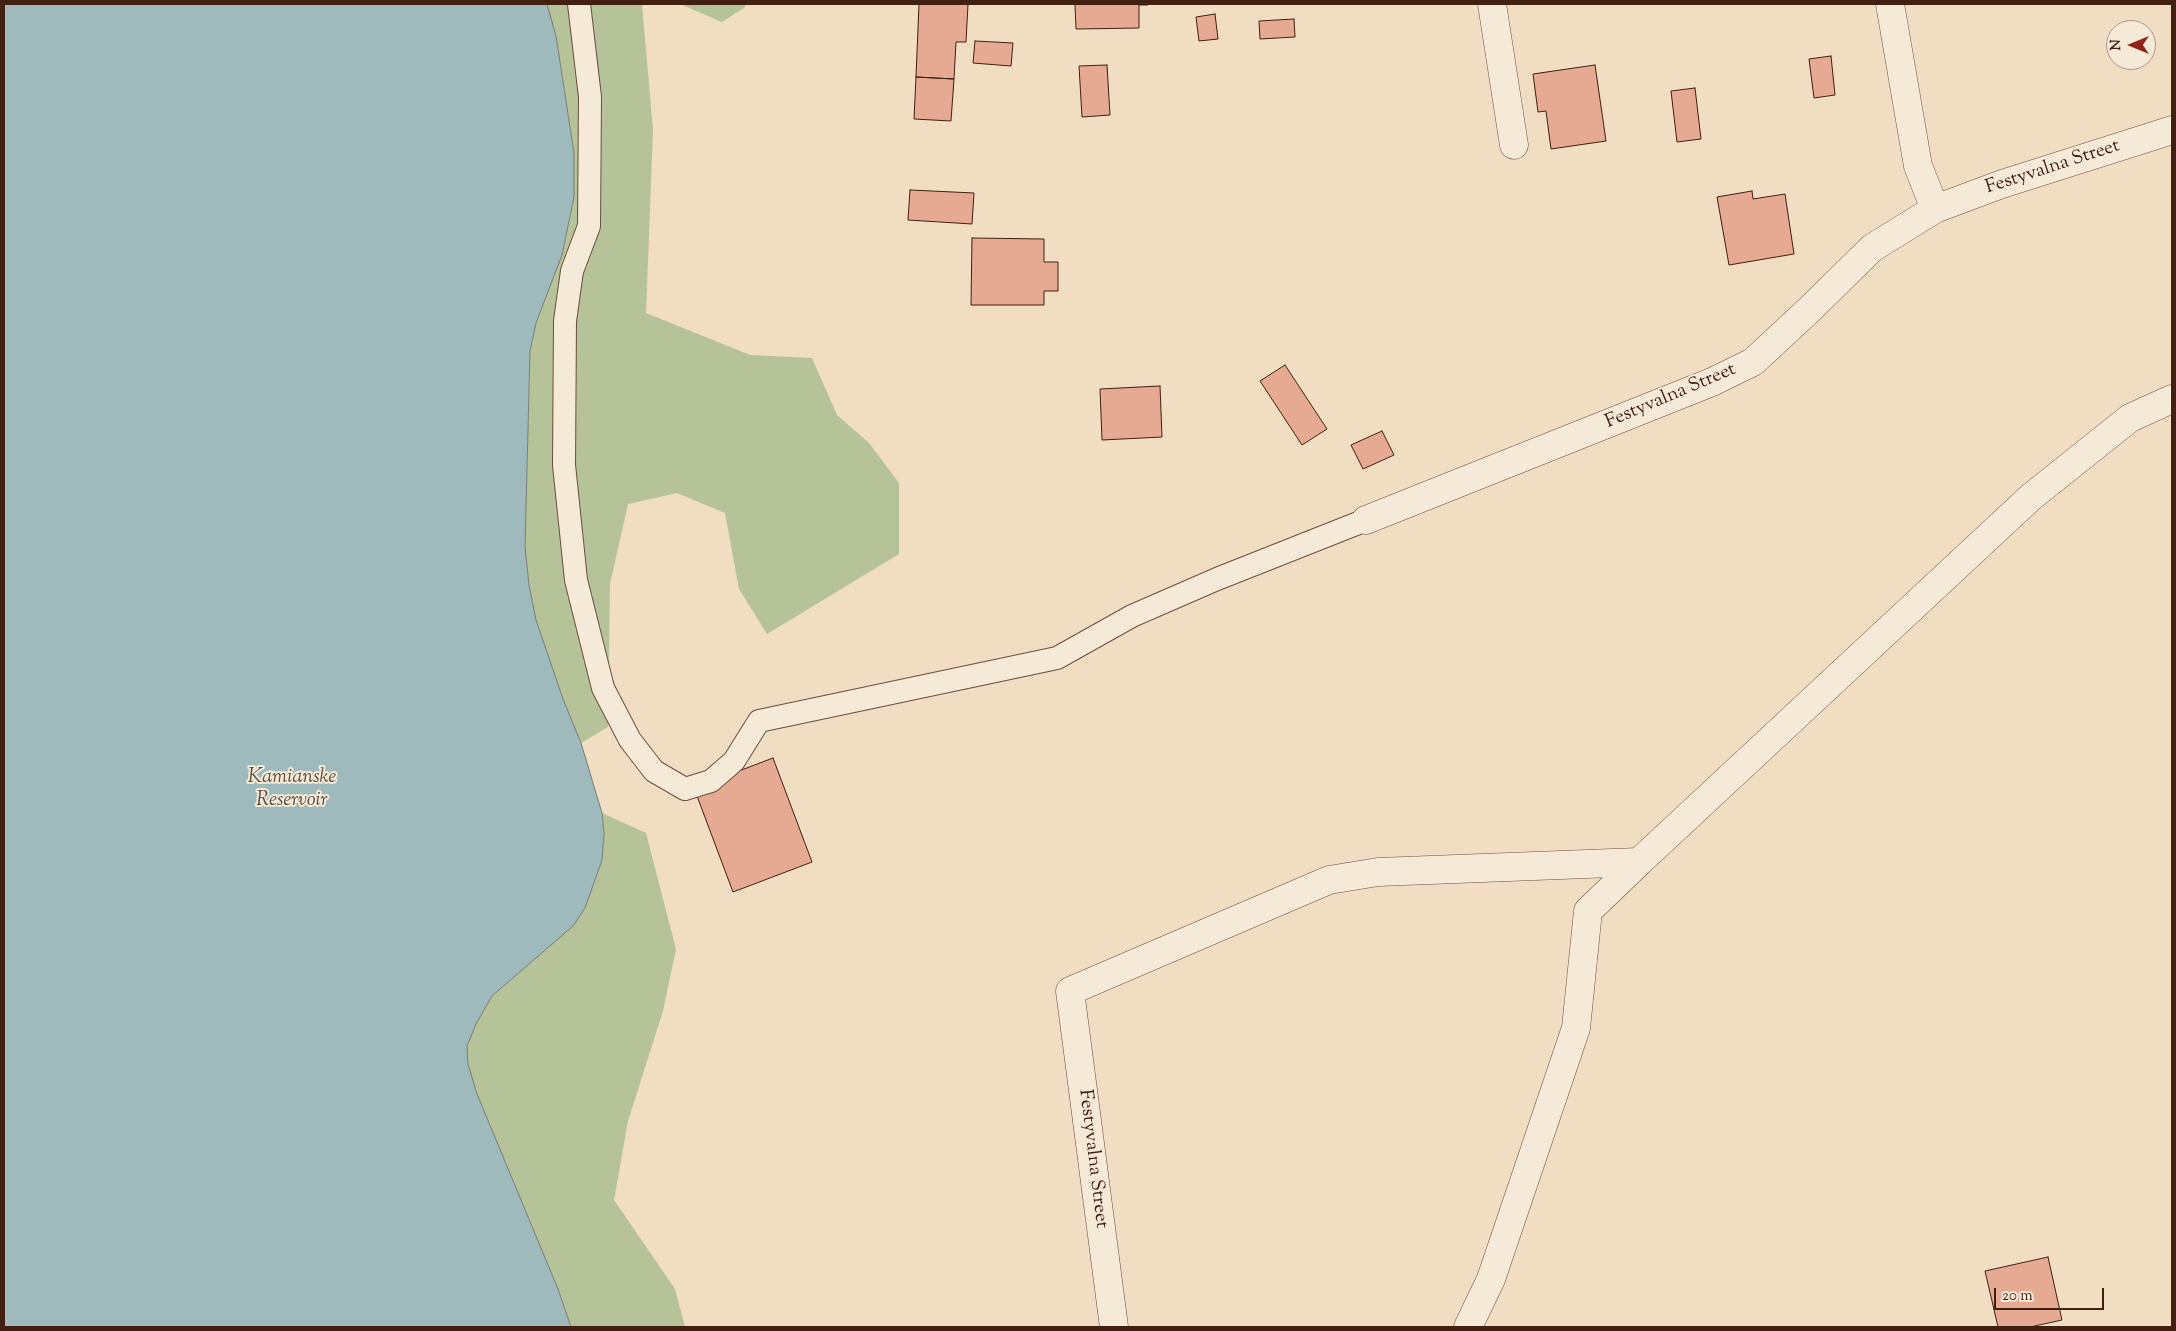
<!DOCTYPE html>
<style>
body{margin:0}
#map{position:relative;width:2176px;height:1331px;overflow:hidden;background:#f0ddc2;font-family:"Sorts Mill Goudy",serif}
canvas{display:block}
.frame{position:absolute;inset:0;border:5px solid #411f11;pointer-events:none}
.north{position:absolute;left:2106px;top:20px;width:50px;height:50px;box-sizing:border-box;background:#f5e9d7;border:1px solid #ad9888;border-radius:50%;rotate:270deg;font-size:14px;font-weight:700;line-height:20px;text-align:center;color:#411f11}
.north::after{content:'';display:block;margin:auto;width:18px;height:22px;background:#8f2418;clip-path:polygon(50% 0,100% 100%,50% 72%,0 100%)}
.scale{position:absolute;left:1994px;top:1288px;width:110px;height:22px;box-sizing:border-box;border:2px solid #411f11;border-top:0;padding-left:6px;font-size:15px;line-height:18px;white-space:nowrap;color:#411f11;-webkit-text-stroke:4px #f5e9d7;paint-order:stroke}
</style>
<div id="map">
<canvas width="2176" height="1331"></canvas>
<div class="frame"></div>
<div class="north">N</div>
<div class="scale">20 m</div>
</div>
<script>
const ctx = document.querySelector('canvas').getContext('2d');
ctx.lineJoin = 'round';
function paint(path, color) { ctx.fillStyle = color; ctx.fill(path, 'evenodd'); }
const shape = rows => new Path2D(rows.map(r => 'M' + r).join(''));
function trace(path, color, width, dash) { ctx.strokeStyle = color; ctx.lineWidth = width; ctx.lineCap = dash ? 'butt' : 'round'; ctx.setLineDash(dash || []); ctx.stroke(path); }
function write(font, color, halo, rows, align = 'center') {
  ctx.font = font + ' "Sorts Mill Goudy",serif'; ctx.lineWidth = 4; ctx.setLineDash([]); ctx.textBaseline = 'middle'; ctx.strokeStyle = halo; ctx.fillStyle = color; for (const [text, x, y, turn = 0] of rows) {
    ctx.save(); ctx.translate(x, y); ctx.rotate((+turn || 0) * Math.PI / 180); ctx.textAlign = isNaN(turn) ? turn : align; if (halo) ctx.strokeText(text, 0, 0); ctx.fillText(text, 0, 0); ctx.restore();
  }
}
paint(shape([
 [547,4,644,4,642,5,653,130,646,313,750,355,812,358,837,415,869,443,899,483,899,554,767,634,739,589,725,513,677,493,628,504,610,584,608,727,581,743,563,699,536,620,529,585,525,547,530,351,536,323,562,255,574,197,574,153,556,36],
 [680,4,746,4,744,8,722,22],
 [602,813,646,833,676,949,663,1011,628,1121,614,1200,675,1289,685,1327,571,1327,558,1289,477,1094,468,1064,467,1046,476,1024,492,996,573,926,585,908,602,860,604,834]
]), '#b6c297');
const water = shape([
 [4,4,547,4,556,36,574,153,574,197,562,255,536,323,530,351,525,547,529,585,536,620,563,699,581,743,602,813,604,834,602,860,585,908,573,926,492,996,476,1024,467,1046,468,1064,477,1094,558,1289,571,1327,4,1327,4,4]
]);
paint(water, '#9ebabd');
trace(water, '#797c78', 1);
const building = shape([
 [919,4,968,4,966,42,956,42,954,79,916,77,919,4],
 [1075,4,1148,4,1148,5,1139,5,1139,28,1076,29,1075,4],
 [1215,14,1218,39,1199,41,1196,17,1215,14],
 [1294,19,1295,37,1260,39,1259,21,1294,19],
 [975,41,1013,43,1011,66,973,63,975,41],
 [1831,56,1835,95,1814,98,1809,59,1831,56],
 [1107,65,1110,115,1082,117,1079,66,1107,65],
 [1595,65,1606,141,1551,149,1546,111,1538,112,1533,74,1595,65],
 [916,77,954,79,951,121,914,119,916,77],
 [1695,88,1701,139,1677,142,1671,91,1695,88],
 [910,190,974,193,972,224,908,220,910,190],
 [1752,191,1753,199,1785,194,1794,254,1729,265,1717,197,1752,191],
 [972,238,1044,239,1044,262,1058,262,1058,291,1044,291,1044,305,971,305,972,238],
 [1285,365,1327,429,1302,445,1260,381,1285,365],
 [1160,386,1162,437,1102,440,1100,389,1160,386],
 [1382,431,1394,455,1363,469,1351,445,1382,431],
 [773,758,812,862,733,892,694,788,773,758],
 [2048,1257,2062,1320,2030,1327,1998,1327,1985,1271,2048,1257]
]);
paint(building, '#e6aa92');
trace(building, '#411f11', 1);
const service = shape([
 [579,4,590,97,589,226,572,271,565,321,564,465,576,580,603,688,630,740,654,771,685,789,711,781,734,761,759,721,1057,658,1132,616,1217,579,1366,520]
]);
const minor = shape([
 [1492,4,1514,145],
 [1890,4,1918,166,1935,209],
 [1366,520,1712,382,1753,362,1810,309,1872,248,1935,209,2002,184,2172,130],
 [1114,1327,1070,991,1329,880,1378,872,1639,862,2031,497,2130,418,2172,399],
 [1468,1327,1491,1279,1576,1028,1588,911,1639,862]
]);
trace(service, '#6d4e3d', 24);
trace(minor, '#6d4e3d', 29);
trace(service, '#f5e9d7', 22);
trace(minor, '#f5e9d7', 28);
write('19px', '#411f11', '#f5e9d7', [
 ["Festyvalna Street",2053,168,-18],
 ["Festyvalna Street",1671,397,-23],
 ["Festyvalna Street",1092,1159,83]
]);
write('italic 20px', '#5d4e45', '#f5e9d7', [
 ["Kamianske",292,779],
 ["Reservoir",292,802]
]);
</script>
